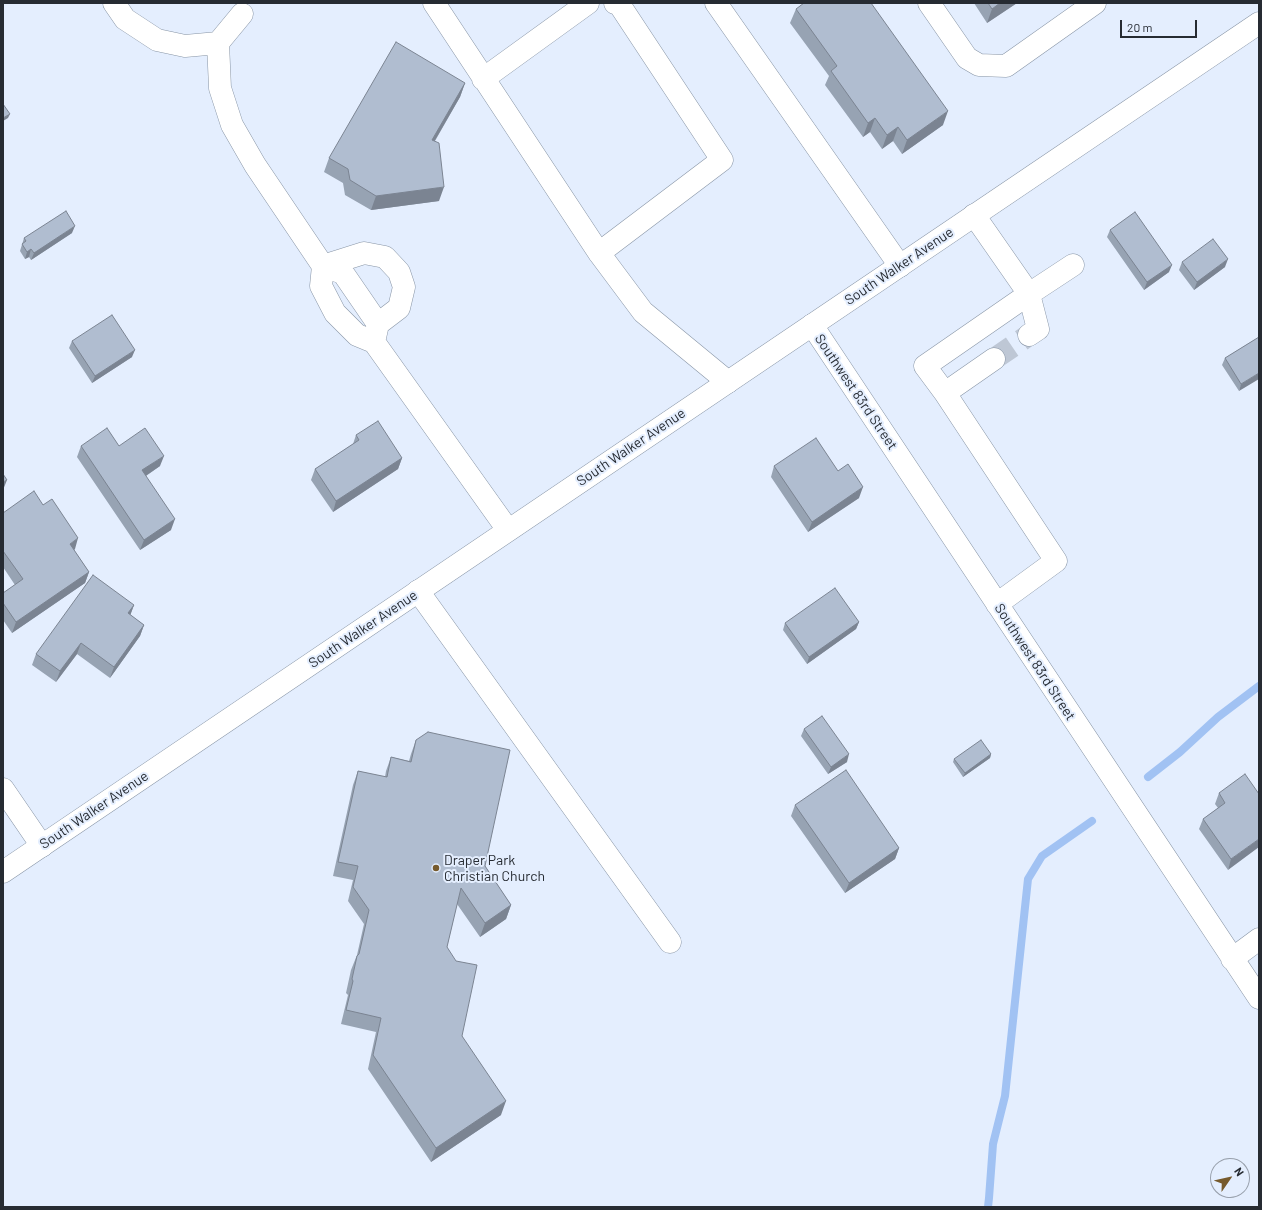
<!DOCTYPE html>
<style>
body{margin:0}
#map{position:relative;width:1262px;height:1210px;overflow:hidden;background:#e4eefe;font-family:Barlow,sans-serif}
canvas{display:block}
.frame{position:absolute;inset:0;border:4px solid #262b32;pointer-events:none}
.north{position:absolute;left:1210px;top:1158px;width:40px;height:40px;box-sizing:border-box;background:#e4eefe;border:1px solid #98a0ac;border-radius:50%;rotate:56deg;font-size:11px;font-weight:700;line-height:16px;text-align:center;color:#262b32}
.north::after{content:'';display:block;margin:auto;width:14px;height:18px;background:#765a2d;clip-path:polygon(50% 0,100% 100%,50% 72%,0 100%)}
.scale{position:absolute;left:1120px;top:20px;width:77px;height:18px;box-sizing:border-box;border:2px solid #262b32;border-top:0;padding-left:5px;font-size:12px;line-height:14px;white-space:nowrap;color:#262b32;-webkit-text-stroke:3px #e4eefe;paint-order:stroke}
</style>
<div id="map">
<canvas width="1262" height="1210"></canvas>
<div class="frame"></div>
<div class="north">N</div>
<div class="scale">20 m</div>
</div>
<script>
const ctx = document.querySelector('canvas').getContext('2d');
ctx.lineJoin = 'round';
const shape = rows => new Path2D(rows.map(r => 'M' + r).join(''));
function trace(path, color, width, dash) { ctx.strokeStyle = color; ctx.lineWidth = width; ctx.lineCap = dash ? 'butt' : 'round'; ctx.setLineDash(dash || []); ctx.stroke(path); }
function paint(path, color) { ctx.fillStyle = color; ctx.fill(path, 'evenodd'); }
function write(font, color, halo, rows, align = 'center') {
  ctx.font = font + ' Barlow,sans-serif'; ctx.lineWidth = 4; ctx.setLineDash([]); ctx.textBaseline = 'middle'; ctx.strokeStyle = halo; ctx.fillStyle = color; for (const [text, x, y, turn = 0] of rows) {
    ctx.save(); ctx.translate(x, y); ctx.rotate((+turn || 0) * Math.PI / 180); ctx.textAlign = isNaN(turn) ? turn : align; if (halo) ctx.strokeText(text, 0, 0); ctx.fillText(text, 0, 0); ctx.restore();
  }
}
trace(shape([
 [1148,777,1180,752,1218,717,1259,686],
 [988,1207,989,1198,993,1144,1005,1096,1028,879,1042,856,1092,821]
]), '#a1c2f3', 8);
trace(shape([
 [994,359,1029,335]
]), '#bec7d5', 22, [22, 11]);
const minor = shape([
 [114,3,125,19,157,40,185,46,218,43,220,88,232,125,255,165,323,266,343,273,378,324,374,342],
 [434,3,599,253,643,312,728,382],
 [716,3,900,266],
 [929,3,967,58,979,65,1006,66,1095,3],
 [218,43,242,14],
 [483,79,588,3],
 [974,215,1029,294,925,366,945,393,1056,561,997,604],
 [599,253,722,160,619,4,615,3],
 [323,266,321,286,335,313,357,335,374,342,508,530],
 [323,266,364,253,385,257,399,272,404,287,399,308,378,324],
 [812,325,1259,998],
 [1029,335,1038,329,1029,294,1073,265],
 [945,393,994,359],
 [418,591,670,942],
 [3,789,42,846],
 [1232,959,1259,939]
]);
const major = shape([
 [3,872,1259,23]
]);
trace(minor, '#8895a6', 23);
trace(major, '#8895a6', 23);
trace(minor, '#fff', 22);
trace(major, '#fff', 22);
paint(shape([
 [974,3,1017,3,987,23],
 [796,9,943,125,902,154,893,141,882,149,870,132,863,137,825,85,829,76,790,23],
 [465,83,460,97,435,141,439,201,371,210,345,195,343,183,324,172,329,158],
 [1110,230,1169,272,1144,290,1107,237],
 [72,233,31,260,29,257,25,259,20,251,24,238],
 [1182,262,1225,267,1194,290,1179,270],
 [1259,337,1239,391,1222,365,1225,358],
 [72,341,132,357,92,383,69,348],
 [356,435,402,458,398,469,333,512,311,480,315,469,353,444],
 [81,446,119,446,160,466,146,476,171,530,140,550,77,457],
 [774,466,838,471,859,498,808,532,771,477],
 [3,513,75,549,74,550,89,572,85,583,12,633,3,620,3,593,15,585,3,567],
 [134,605,130,615,144,625,140,636,110,678,77,654,56,682,32,665,36,654],
 [859,622,856,629,807,664,783,630,785,623],
 [804,729,847,762,828,774,801,736],
 [416,740,485,866,511,905,506,919,480,937,457,904,447,947,462,1036,501,1115,431,1162,368,1069,376,1032,341,1024,348,995,346,993,351,970,357,955,364,924,348,901,353,880,333,876,353,785,358,771,385,777,386,771,391,757,409,761,411,754],
 [991,754,990,758,963,777,953,762,954,759],
 [1219,793,1259,794,1228,870,1199,829,1203,819,1218,808,1215,804],
 [795,805,899,848,895,859,845,893,791,816]
]), '#97a3b3');
paint(shape([
 [1000,3,1017,3,987,23,992,9],
 [465,83,460,97,427,154,432,140],
 [948,111,943,125,902,154,907,140],
 [10,114,8,118,3,121,3,118],
 [875,118,870,132,863,137,868,123],
 [898,127,893,141,882,149,887,135],
 [444,187,439,201,371,210,376,196],
 [75,226,72,233,31,260,34,253],
 [31,249,29,257,25,259,27,252],
 [1228,259,1225,267,1194,290,1197,282],
 [1172,265,1169,272,1144,290,1147,282],
 [135,350,132,357,92,383,95,376],
 [1259,373,1259,379,1239,391,1241,384],
 [164,456,160,466,138,481,142,470],
 [402,458,398,469,333,512,336,501],
 [7,480,3,490,3,482],
 [863,487,859,498,808,532,812,522],
 [175,519,171,530,140,550,144,540],
 [78,538,75,549,66,555,70,544],
 [89,572,85,583,12,633,16,622],
 [134,605,130,616,128,613],
 [859,622,856,629,807,664,809,657],
 [144,625,140,636,110,678,114,667],
 [81,643,77,654,56,682,60,671],
 [849,754,847,762,828,774,831,767],
 [991,754,990,758,963,777,965,773],
 [1259,839,1259,847,1228,870,1231,859],
 [899,848,895,859,845,893,849,883],
 [511,905,506,919,480,937,485,923],
 [506,1101,501,1115,431,1162,436,1148]
]), '#7b8492');
const building = shape([
 [804,3,871,3,948,111,907,140,898,127,887,135,875,118,868,123,831,71,837,66,796,9,804,3],
 [988,3,1000,3,992,9,988,3],
 [396,42,465,83,432,140,439,143,444,187,376,196,350,180,348,169,329,158,396,42],
 [3,104,10,114,3,118,3,104],
 [66,211,75,226,34,253,31,249,27,252,22,244,26,241,24,238,66,211],
 [1135,212,1172,265,1147,282,1110,230,1135,212],
 [1213,239,1228,259,1197,282,1182,262,1213,239],
 [112,315,135,350,95,376,72,341,112,315],
 [1259,337,1259,373,1241,384,1225,358,1259,337],
 [378,421,402,458,336,501,315,469,359,440,356,435,378,421],
 [107,428,119,446,145,428,164,456,142,470,175,519,144,540,81,446,107,428],
 [816,438,838,471,848,464,863,487,812,522,774,466,816,438],
 [3,474,7,480,3,482,3,474],
 [34,491,43,505,52,499,78,538,70,544,89,572,16,622,3,603,3,593,23,579,3,551,3,513,34,491],
 [93,575,134,605,128,613,144,625,114,667,81,643,60,671,36,654,93,575],
 [835,588,859,622,809,657,785,623,835,588],
 [822,716,849,754,831,767,804,729,822,716],
 [428,732,510,750,485,866,511,905,485,923,461,888,447,947,456,961,477,965,462,1036,506,1101,436,1148,373,1055,381,1018,346,1010,353,981,352,979,357,956,359,954,369,910,353,887,358,866,338,862,358,771,387,777,391,757,411,762,416,740,428,732],
 [981,740,991,754,965,773,954,759,981,740],
 [846,770,899,848,849,883,795,805,846,770],
 [1245,774,1259,794,1259,839,1231,859,1203,819,1225,803,1219,793,1245,774]
]);
paint(building, '#b0bdd0');
trace(building, '#7b8492', 1);
for (const [x, y, r, color] of [
 [436,868,4,"#765a2d"]
]) { const dot = new Path2D(); dot.arc(x, y, r, 0, 2 * Math.PI); ctx.fillStyle = color; ctx.fill(dot); trace(dot, '#e4eefe', 1.5); }
write('14px', '#262b32', '#e4eefe', [
 ["South Walker Avenue",899,266,-34],
 ["Southwest 83rd Street",856,392,56],
 ["South Walker Avenue",631,447,-34],
 ["South Walker Avenue",363,629,-34],
 ["Southwest 83rd Street",1035,662,57],
 ["South Walker Avenue",94,810,-34]
]);
write('14px', '#262b32', '#e4eefe', [
 ["Draper Park",444,860],
 ["Christian Church",444,876]
], 'left');
</script>
